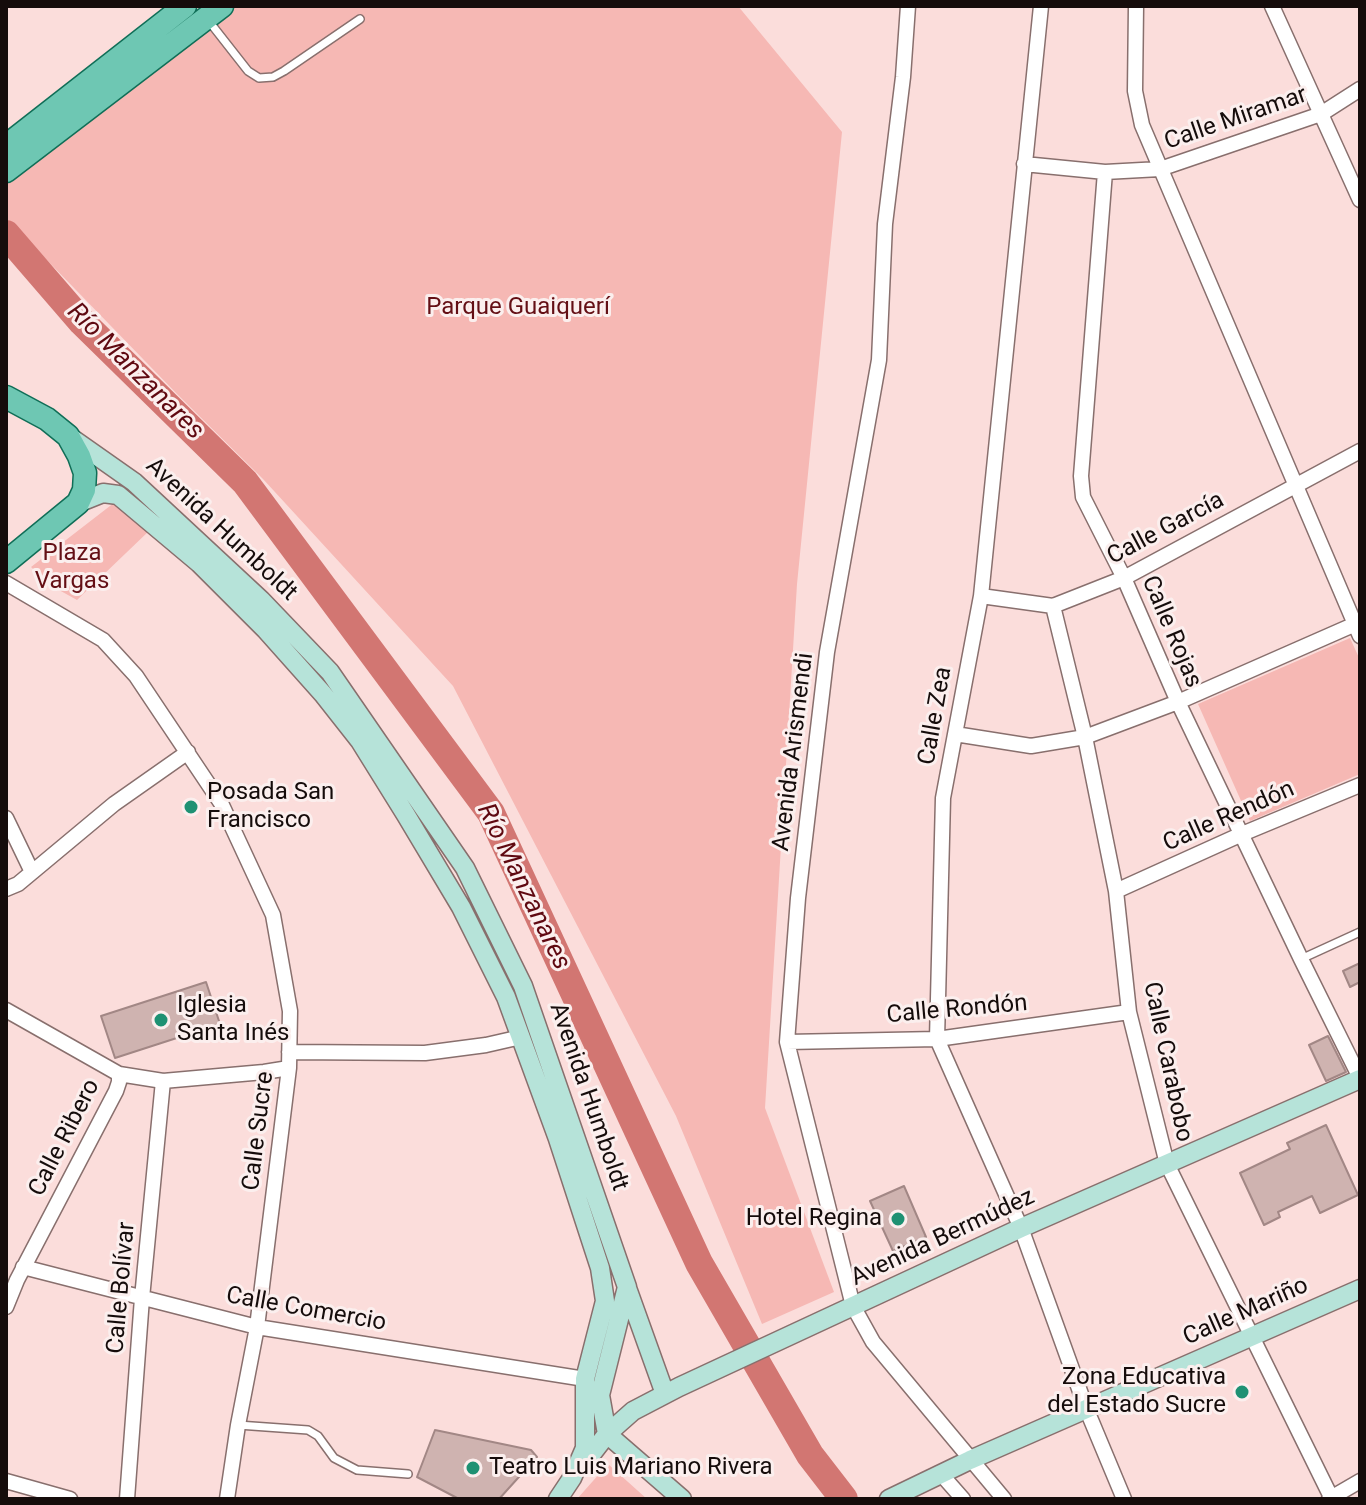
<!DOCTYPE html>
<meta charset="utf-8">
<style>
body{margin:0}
#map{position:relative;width:1366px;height:1505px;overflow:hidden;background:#fbdddb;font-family:Roboto,sans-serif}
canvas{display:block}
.frame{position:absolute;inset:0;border:8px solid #150c0b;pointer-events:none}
</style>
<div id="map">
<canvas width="1366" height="1505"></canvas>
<div class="frame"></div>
</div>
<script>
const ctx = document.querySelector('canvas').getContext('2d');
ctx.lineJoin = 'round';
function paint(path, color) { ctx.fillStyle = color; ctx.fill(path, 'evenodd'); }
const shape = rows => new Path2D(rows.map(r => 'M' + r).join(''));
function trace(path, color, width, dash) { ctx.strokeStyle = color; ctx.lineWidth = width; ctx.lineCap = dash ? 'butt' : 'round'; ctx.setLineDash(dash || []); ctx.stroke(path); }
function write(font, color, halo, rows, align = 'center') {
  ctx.font = font + ' Roboto,sans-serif'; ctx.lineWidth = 6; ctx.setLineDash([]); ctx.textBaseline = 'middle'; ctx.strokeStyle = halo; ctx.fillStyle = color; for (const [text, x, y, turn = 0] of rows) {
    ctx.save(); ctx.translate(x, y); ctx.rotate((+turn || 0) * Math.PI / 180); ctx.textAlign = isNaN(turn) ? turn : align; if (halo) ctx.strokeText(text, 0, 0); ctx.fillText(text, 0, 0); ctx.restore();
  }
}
paint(shape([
 [232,6,738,6,842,132,797,584,765,1108,834,1292,762,1324,676,1116,453,686,263,479,177,394,6,218,6,183],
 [119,499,150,530,77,600,50,585,31,567],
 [1350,638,1360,660,1360,774,1250,821,1198,704],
 [608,1464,647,1499,577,1499]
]), '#f6b8b4');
trace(shape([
 [6,234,82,322,245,482,491,813,699,1263,810,1455,844,1499]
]), '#d27672', 28);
const building = shape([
 [1360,963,1360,982,1350,987,1343,971,1360,963],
 [206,982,220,1024,115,1058,101,1016,206,982],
 [1328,1036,1346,1072,1326,1081,1309,1045,1328,1036],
 [1326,1125,1358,1195,1320,1213,1312,1196,1278,1212,1280,1217,1264,1225,1240,1173,1290,1149,1287,1143,1326,1125],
 [904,1186,926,1237,893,1251,870,1201,904,1186],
 [435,1430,531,1450,537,1457,499,1499,459,1499,417,1477,435,1430]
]);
paint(building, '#cfb3b0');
trace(building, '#a28785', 2);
const lane = shape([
 [208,20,248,71,259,78,273,77,284,71,360,19],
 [1301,959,1360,932],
 [238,1425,308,1430,318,1436,334,1458,357,1470,408,1474]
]);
const street = shape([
 [908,6,903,77,885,224,879,360,827,652,798,898,787,1042,853,1306,873,1342,1004,1499],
 [1041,6,981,596,943,798,937,1039,1021,1228,1086,1408,1124,1499],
 [1136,6,1135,91,1142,125,1360,636],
 [1272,6,1360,200],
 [1024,164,1105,172,1160,169,1321,114,1360,89],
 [1105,172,1081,476,1083,497,1124,578,1178,702,1301,959,1360,1078],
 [6,583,103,640,136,676,221,803,273,915,290,1011,289,1068,257,1327,238,1425,227,1499],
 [981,596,1053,606,1124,578,1360,451],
 [1053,606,1085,737,1116,891,1129,1012,1167,1164,1332,1499],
 [955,734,1031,746,1085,737,1178,702,1360,622],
 [6,818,32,872],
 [6,889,18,884,114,804,188,752],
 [1116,891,1242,834,1360,785],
 [6,1010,119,1074,163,1081,264,1072,289,1068],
 [787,1042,937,1039,1129,1012],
 [289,1052,425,1053,486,1045,521,1037],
 [23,1267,257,1327,585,1379],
 [6,1307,17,1280,116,1091,119,1082,119,1074],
 [941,1474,963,1499],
 [6,1481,70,1499],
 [127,1499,142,1298,163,1081],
 [1329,1499,1360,1481]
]);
const secondary = shape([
 [70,437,134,482,261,600,330,672,465,868,523,986,627,1287,600,1395,607,1434,682,1499],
 [78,503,103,493,118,495,199,563,266,630,323,694,360,741,406,815,461,907,506,997,558,1139,600,1268,605,1301,585,1379,585,1448,572,1478,558,1499],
 [627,1288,665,1394],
 [583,1465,607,1434,633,1411,679,1387,1021,1228,1360,1079],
 [889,1499,970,1460,1360,1289]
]);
const primary = shape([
 [6,146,185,6],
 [6,171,222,6],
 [6,397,47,419,68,436,79,456,85,473,84,490,78,503,6,562]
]);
trace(lane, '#886f6d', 10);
trace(street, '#886f6d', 17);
trace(secondary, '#886f6d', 21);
trace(primary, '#106e57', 25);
trace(lane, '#fff', 7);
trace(street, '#fff', 14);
trace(secondary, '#b6e3d9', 18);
trace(primary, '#6ec7b3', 22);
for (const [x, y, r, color] of [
 [191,807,8,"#1e9173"],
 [161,1020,8,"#1e9173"],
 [898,1219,8,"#1e9173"],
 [1242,1392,8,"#1e9173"],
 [473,1468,8,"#1e9173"]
]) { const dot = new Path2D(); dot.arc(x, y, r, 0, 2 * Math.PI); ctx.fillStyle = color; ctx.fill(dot); trace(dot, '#fbefee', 3); }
write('24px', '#150c0b', '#fbefee', [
 ["Calle Miramar",1236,119,-19],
 ["Calle García",1166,529,-28],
 ["Avenida Humboldt",221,530,43],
 ["Calle Rojas",1171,632,67],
 ["Calle Zea",936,716,-80],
 ["Avenida Arismendi",794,752,-83],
 ["Calle Rendón",1229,817,-24],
 ["Calle Rondón",957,1010,-5],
 ["Calle Carabobo",1167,1062,78],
 ["Avenida Humboldt",588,1097,71],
 ["Calle Sucre",259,1131,-83],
 ["Calle Ribero",65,1138,-63],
 ["Avenida Bermúdez",943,1238,-25],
 ["Calle Bolívar",122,1288,-85],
 ["Calle Comercio",306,1310,10],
 ["Calle Mariño",1246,1312,-24]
]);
write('24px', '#640f15', '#fbefee', [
 ["Parque Guaiquerí",518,308],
 ["Plaza",72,554],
 ["Vargas",72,582]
]);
write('24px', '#150c0b', '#fbefee', [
 ["Posada San",207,793],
 ["Francisco",207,821],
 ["Iglesia",177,1006],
 ["Santa Inés",177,1034],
 ["Hotel Regina",882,1219,"right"],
 ["Zona Educativa",1226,1378,"right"],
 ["del Estado Sucre",1226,1406,"right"],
 ["Teatro Luis Mariano Rivera",489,1468]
], 'left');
write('italic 26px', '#5f0911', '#fbefee', [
 ["Río Manzanares",135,372,45],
 ["Río Manzanares",523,887,64]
]);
</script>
